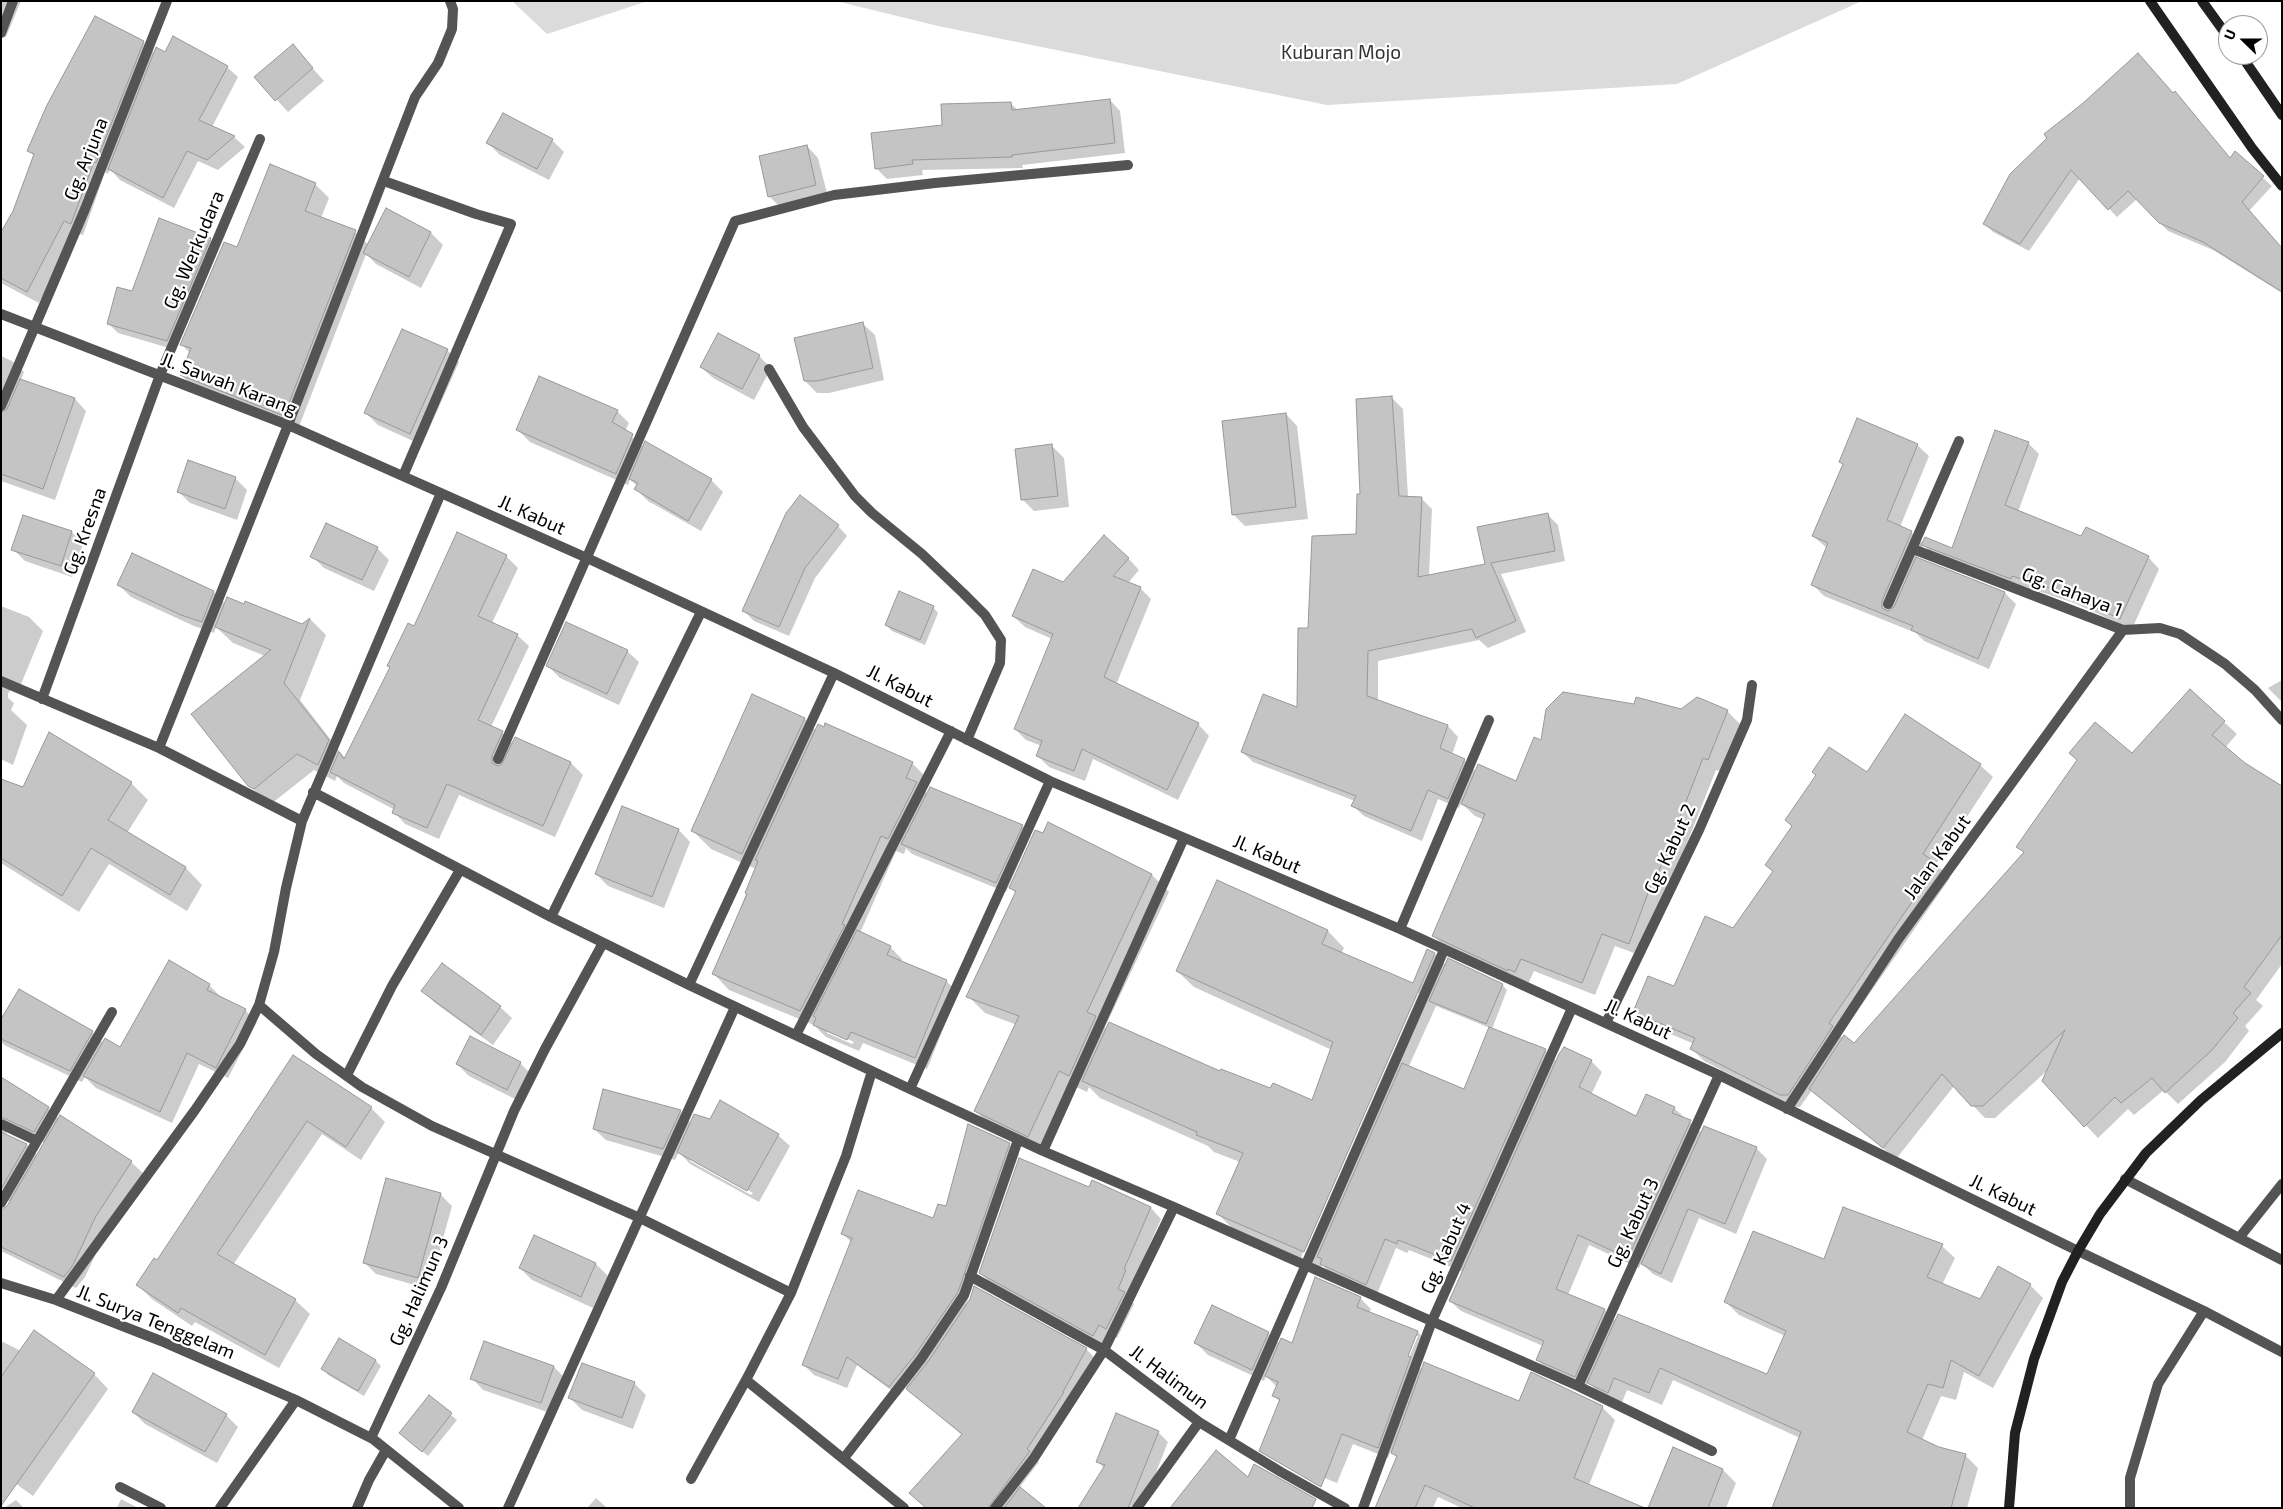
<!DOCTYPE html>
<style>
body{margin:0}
#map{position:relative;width:2283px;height:1509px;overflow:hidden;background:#fff;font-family:"Exo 2",sans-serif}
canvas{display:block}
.frame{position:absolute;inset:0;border:2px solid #000;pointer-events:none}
.north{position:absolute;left:2218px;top:15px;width:50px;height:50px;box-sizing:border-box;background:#fff;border:1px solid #999;border-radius:50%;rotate:292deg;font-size:14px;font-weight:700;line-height:20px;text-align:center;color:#000}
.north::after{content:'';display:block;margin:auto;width:18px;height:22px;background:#000;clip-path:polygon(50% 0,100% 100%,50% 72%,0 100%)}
</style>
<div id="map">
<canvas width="2283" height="1509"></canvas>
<div class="frame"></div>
<div class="north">U</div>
</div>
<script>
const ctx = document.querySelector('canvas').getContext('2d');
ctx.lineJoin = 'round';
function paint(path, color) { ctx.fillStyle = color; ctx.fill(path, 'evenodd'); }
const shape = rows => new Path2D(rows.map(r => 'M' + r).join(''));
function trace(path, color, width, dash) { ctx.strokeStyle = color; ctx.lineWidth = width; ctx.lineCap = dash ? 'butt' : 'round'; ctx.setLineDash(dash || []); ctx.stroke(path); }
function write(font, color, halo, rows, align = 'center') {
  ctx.font = font + ' "Exo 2",sans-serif'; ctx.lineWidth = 4.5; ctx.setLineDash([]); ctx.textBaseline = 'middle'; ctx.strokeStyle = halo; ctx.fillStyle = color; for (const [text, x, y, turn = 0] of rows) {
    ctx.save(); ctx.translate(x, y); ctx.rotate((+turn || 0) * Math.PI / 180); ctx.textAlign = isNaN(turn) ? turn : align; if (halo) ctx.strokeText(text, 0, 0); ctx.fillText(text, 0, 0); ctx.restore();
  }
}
paint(shape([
 [512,1,648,1,547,34],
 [836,1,1862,1,1677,84,1327,105,938,26]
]), '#dbdbdb');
paint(shape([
 [1,1,21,1,6,37,1,35],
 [143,42,155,54,165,54,227,67,238,77,212,127,234,137,245,147,218,170,198,161,174,208,120,180,110,169,108,174,105,172,83,235,76,233,39,303,1,283,1,235,14,211,34,156,29,151],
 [293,46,324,81,288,112,256,77],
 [2175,92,2230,159,2235,153,2272,186,2249,211,2282,249,2282,293,2213,250,2168,231,2137,199,2117,217,2080,178,2029,251,1993,232,1985,224],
 [1110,100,1120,111,1125,153,1022,165,1023,168,922,170,923,175,887,179,876,168,943,126,1011,104,1018,110],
 [552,140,564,152,549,180,500,155,488,143],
 [807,146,818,158,828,197,781,208,769,196],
 [315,184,329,198,321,218,355,232,369,245,387,210,431,233,443,245,421,288,376,264,366,254,298,429,196,389,181,375,190,353,182,345,238,249],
 [210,239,219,248,176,350,118,333,109,324,132,293],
 [863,324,875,335,884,380,829,393,817,393,805,381],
 [447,350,459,362,422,445,378,425,366,413],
 [1,356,12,361,24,372,21,380,75,399,86,411,55,500,1,481],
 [759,356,771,368,754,400,713,378,701,367],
 [1392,398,1403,409,1408,497,1421,498,1432,509,1429,576,1486,565,1548,515,1558,525,1565,561,1501,574,1526,632,1488,648,1479,640,1378,661,1378,701,1448,726,1458,737,1452,755,1464,760,1476,772,1517,783,1542,741,1635,705,1682,710,1727,711,1740,724,1721,772,1716,770,1642,956,1615,946,1595,995,1534,971,1528,984,1447,949,1434,936,1484,820,1475,816,1461,803,1459,808,1438,799,1422,841,1364,816,1353,806,1355,801,1253,762,1242,752,1298,709,1309,629,1357,535,1362,496],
 [617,411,629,423,625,431,644,447,711,480,723,492,701,531,648,501,636,489,637,486,630,479,628,485,530,442,518,430],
 [1286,414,1297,426,1308,519,1245,526,1234,515],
 [2028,443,2039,454,2018,512,2082,538,2148,557,2159,569,2132,629,2074,603,1934,556,1923,544,1916,559,2005,593,2016,604,1989,669,1924,641,1916,633,1824,596,1813,585,1828,549,1813,536,1844,465,1841,462,1917,445,1929,456,1900,527,1911,532,1923,544,1952,550],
 [1052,446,1064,458,1069,507,1034,511,1022,499],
 [235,478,247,490,237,520,190,503,178,491],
 [838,526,847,536,815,578,789,636,754,621,744,611],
 [72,532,83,544,72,577,25,561,13,549],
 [377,548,389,560,374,591,324,568,312,556],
 [506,556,518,568,492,623,517,635,529,646,491,727,502,732,513,744,516,738,571,763,583,775,555,837,459,795,439,839,405,824,394,812,395,810,344,783,337,776,335,781,314,770,271,804,266,802,249,785,265,656,233,643,216,627,214,633,194,626,131,597,119,585,214,592,225,604,302,625,310,619,326,635,300,700,345,758,391,668,388,665,414,628],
 [1128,558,1139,570,1128,583,1140,588,1151,599,1116,685,1198,724,1209,736,1178,800,1093,759,1085,781,1049,767,1038,756,1042,746,1026,740,1015,729,1052,639,1025,627,1013,616,1064,584],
 [1,606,29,617,43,631,19,689,14,687,8,693,8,698,14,703,11,710,27,725,13,765,1,759],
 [933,607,938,613,925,645,892,631,886,625],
 [627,651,639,662,619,705,560,678,548,666],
 [2282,680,2282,702,2268,688],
 [2190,691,2237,734,2225,748,2245,764,2282,788,2282,964,2256,1000,2263,1006,2245,1026,2249,1031,2225,1062,2178,1104,2164,1090,2134,1115,2128,1109,2098,1138,2044,1081,2050,1068,1995,1118,1985,1118,1954,1086,1896,1159,1812,1090,1800,1107,1794,1107,1704,1061,1692,1049,1694,1044,1647,1024,1634,1012,1674,988,1733,930,1773,872,1766,865,1793,827,1786,820,1867,773,1980,765,1993,777,1936,864,1950,878,1840,1036,1854,1045,2025,854,2018,846,2133,754],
 [753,696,805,719,816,731,912,763,928,779,923,790,928,794,1022,826,1031,835,1006,892,912,854,906,848,904,854,896,851,860,933,890,947,902,959,900,962,946,981,958,992,927,1069,863,1043,859,1051,826,1037,814,1025,729,990,714,974,756,869,711,849,693,831],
 [827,1030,854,1042,852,1044,827,1033],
 [1,780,23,789,131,783,148,800,127,833,186,868,202,885,187,911,109,864,79,912,1,863],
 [623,808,679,830,690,842,664,908,608,886,596,874],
 [1049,824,1152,875,1169,892,1105,1027,1107,1029,1221,1072,1313,1102,1332,1050,1194,987,1177,971,1328,931,1344,948,1341,954,1413,984,1435,954,1446,965,1502,985,1507,990,1492,1029,1545,1050,1557,1062,1591,1061,1602,1072,1591,1095,1636,1118,1674,1108,1702,1133,1756,1148,1767,1159,1736,1234,1699,1218,1672,1283,1653,1274,1641,1263,1639,1268,1589,1245,1568,1295,1605,1310,1616,1322,1768,1376,1785,1336,1739,1315,1726,1302,1824,1260,1844,1208,1942,1246,1955,1258,1942,1285,1981,1300,2030,1285,2043,1298,1993,1388,1964,1372,1956,1400,1941,1396,1922,1440,1939,1448,1965,1455,1978,1468,1967,1508,1775,1508,1800,1438,1673,1380,1662,1405,1627,1390,1621,1405,1601,1395,1588,1382,1585,1387,1548,1370,1537,1360,1543,1346,1461,1311,1450,1301,1463,1272,1409,1250,1407,1253,1396,1248,1377,1294,1332,1274,1322,1265,1321,1267,1234,1230,1218,1214,1240,1162,1214,1152,1208,1146,1100,1098,1089,1087,1087,1092,1076,1087,1046,1153,993,1128,976,1111,1017,1025,985,1013,968,996,1016,893,1010,888],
 [1416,993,1419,993,1303,1258,1301,1257],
 [1436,1006,1490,1028,1465,1091,1409,1066],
 [209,985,221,997,245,1010,257,1022,228,1078,199,1064,172,1123,96,1088,85,1077,82,1082,6,1046,1,1042,1,1022,92,1032,103,1043,120,1049],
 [423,991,500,1007,512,1018,493,1045,435,1003],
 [293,1057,371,1108,385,1122,361,1160,322,1134,233,1265,295,1300,310,1314,279,1368,195,1322,192,1326,152,1299,138,1285,158,1262],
 [520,1063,532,1075,519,1101,469,1076,457,1064],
 [1,1078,48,1108,59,1119,131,1162,143,1173,108,1228,85,1277,76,1288,1,1251,1,1222,11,1202,1,1198],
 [16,1129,45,1143,38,1156,27,1145,6,1135,7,1132],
 [680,1111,691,1123,778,1135,790,1146,759,1202,690,1164,679,1152,675,1160,606,1140,594,1129],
 [690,1158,753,1193,751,1195,690,1161],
 [1009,1144,1019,1154,966,1305,1086,1349,1096,1359,1037,1460,1039,1462,1019,1488,1043,1508,926,1508,962,1435,906,1387,899,1396,857,1365,847,1388,814,1375,804,1365,852,1243,843,1234,934,1220],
 [1093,1182,1151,1208,1161,1219,1134,1280,1129,1298,1134,1304,1117,1338,1110,1335,1104,1346,991,1283,980,1273,1090,1189],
 [440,1194,452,1206,429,1289,376,1274,364,1262],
 [535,1236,596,1264,608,1276,593,1308,532,1280,520,1268],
 [1360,1298,1371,1309,1369,1313,1418,1332,1428,1343,1419,1367,1422,1370,1519,1402,1602,1407,1615,1420,1589,1485,1645,1508,1462,1508,1438,1497,1433,1508,1384,1508,1397,1458,1391,1451,1388,1458,1353,1444,1337,1483,1273,1457,1280,1402,1274,1396,1277,1387,1266,1376,1264,1381,1208,1355,1196,1343,1268,1333,1280,1344,1292,1344],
 [1415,1336,1418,1336,1407,1362,1405,1362],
 [340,1340,376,1361,381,1366,364,1396,328,1375,323,1369],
 [1,1341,21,1351,94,1374,108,1389,33,1496,1,1473],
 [554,1367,566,1379,553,1414,483,1390,472,1378],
 [634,1383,646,1395,633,1429,582,1410,570,1398],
 [429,1397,457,1420,428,1456,400,1433],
 [133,1412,226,1415,238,1427,217,1463,145,1424],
 [1158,1432,1168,1442,1142,1508,1079,1508,1104,1468,1097,1461],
 [1723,1470,1736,1483,1726,1508,1649,1508],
 [596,1498,607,1508,587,1508],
 [121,1499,138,1508,117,1508],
 [16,1500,24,1508,4,1508]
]), '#0003');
const building = shape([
 [95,16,144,41,96,163,94,162,71,224,64,221,27,292,1,278,1,232,13,211,34,154,27,151,47,105,95,16],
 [173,36,228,66,199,120,235,136,207,160,187,151,163,198,108,169,156,47,165,52,173,36],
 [293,44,313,68,275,101,254,77,293,44],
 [2138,53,2173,93,2175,91,2230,158,2235,151,2264,176,2242,202,2282,248,2282,292,2203,242,2159,223,2128,191,2108,210,2071,170,2020,244,1983,224,2010,174,2047,138,2044,134,2082,104,2138,53],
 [1110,99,1115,143,1012,155,1012,157,912,160,913,164,875,169,871,133,942,125,941,104,1011,102,1012,110,1110,99],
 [503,113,553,139,537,169,486,143,503,113],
 [807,145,816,185,768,197,759,156,807,145],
 [270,164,316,183,305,211,356,230,284,416,180,375,191,348,180,345,224,242,237,247,270,164],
 [386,208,431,232,409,277,363,253,386,208],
 [159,218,211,238,167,341,107,324,117,287,132,291,159,218],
 [863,322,873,368,817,381,804,381,794,338,863,322],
 [402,329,448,349,410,434,364,413,402,329],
 [718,333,760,355,742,389,700,367,718,333],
 [539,376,618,410,612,422,633,434,616,474,516,430,539,376],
 [20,379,75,398,43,489,1,474,1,413,7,409,20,379],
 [1392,396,1399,496,1422,497,1418,577,1485,564,1477,527,1548,513,1555,551,1491,563,1516,621,1476,638,1472,629,1368,651,1367,696,1448,725,1440,748,1465,759,1448,799,1428,790,1411,831,1351,806,1356,796,1241,752,1263,694,1297,707,1298,628,1308,628,1312,536,1356,534,1357,494,1360,494,1356,399,1392,396],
 [1286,413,1296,507,1232,515,1222,421,1286,413],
 [1857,418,1918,444,1887,520,1912,531,1882,601,1882,608,1888,611,1894,607,1916,557,2005,592,1978,659,1911,630,1913,626,1811,585,1828,543,1812,536,1843,464,1839,462,1857,418],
 [1995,430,2029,442,2005,505,2081,536,2086,527,2149,556,2120,619,2062,592,2012,576,2011,579,1921,545,1925,537,1952,548,1995,430],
 [645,441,712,479,688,521,634,489,638,483,629,479,645,441],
 [1052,444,1058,496,1021,500,1015,449,1052,444],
 [188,460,236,477,225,509,177,492,188,460],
 [800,495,839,525,805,568,779,627,742,611,786,513,800,495],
 [23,515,72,531,61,566,11,550,23,515],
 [326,523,378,547,362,580,310,557,326,523],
 [457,532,507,555,478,616,518,634,478,720,503,731,492,756,492,763,498,766,502,764,515,737,571,762,543,826,447,784,427,828,392,813,395,805,330,772,339,752,344,759,390,667,387,666,408,623,414,626,457,532],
 [1104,535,1129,558,1113,576,1141,587,1104,677,1199,723,1167,790,1082,749,1074,771,1036,756,1042,741,1014,729,1053,634,1012,616,1033,569,1063,582,1104,535],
 [132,553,214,591,202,622,181,615,117,585,132,553],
 [899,591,934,606,920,640,885,625,899,591],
 [227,597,244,604,245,601,302,624,310,618,284,683,329,740,318,765,297,754,254,789,248,786,191,714,271,650,215,627,227,597],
 [566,622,628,650,607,694,546,666,566,622],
 [2190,689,2225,721,2212,735,2245,763,2282,786,2282,935,2244,987,2251,993,2233,1013,2238,1018,2212,1050,2165,1093,2152,1078,2121,1103,2115,1097,2084,1127,2042,1081,2065,1030,1983,1106,1971,1106,1942,1074,1883,1148,1809,1089,1844,1035,1854,1043,2024,852,2016,847,2077,760,2069,753,2095,722,2132,753,2190,689],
 [1563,692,1634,704,1636,697,1681,709,1697,697,1728,710,1708,760,1703,758,1655,881,1653,880,1629,944,1602,934,1582,983,1521,959,1515,972,1508,969,1508,971,1432,936,1485,814,1461,804,1478,764,1516,781,1534,737,1541,740,1546,709,1563,692],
 [752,694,805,718,742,854,691,831,752,694],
 [1905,714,1981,764,1923,854,1938,864,1829,1023,1833,1026,1788,1095,1780,1095,1690,1049,1695,1038,1633,1012,1648,976,1674,986,1705,916,1733,928,1773,871,1765,865,1792,826,1785,820,1816,775,1812,772,1829,747,1867,772,1905,714],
 [825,723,913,762,906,778,917,782,888,839,881,836,842,924,845,925,800,1011,712,974,747,894,745,893,758,861,755,860,818,724,824,727,825,723],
 [49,732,132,782,108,820,186,867,170,895,91,848,62,896,1,858,1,779,23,787,49,732],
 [930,787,1023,825,996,883,901,844,930,787],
 [622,806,679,829,652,897,595,874,622,806],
 [1048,822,1152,874,1087,1012,1096,1016,1069,1076,1059,1071,1028,1137,974,1111,1019,1016,966,997,1016,891,1009,888,1035,830,1043,833,1048,822],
 [1217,880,1328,930,1322,944,1413,983,1427,949,1435,953,1304,1252,1216,1214,1243,1153,1196,1135,1197,1132,1082,1081,1109,1022,1220,1071,1221,1069,1270,1088,1273,1083,1312,1100,1333,1042,1176,971,1217,880],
 [857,930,891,946,887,955,947,980,915,1058,851,1032,847,1040,813,1025,816,1018,813,1016,857,930],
 [1448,958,1503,984,1486,1024,1429,1001,1448,958],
 [169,960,210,984,207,990,246,1009,216,1068,187,1053,160,1112,83,1076,105,1038,120,1047,169,960],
 [442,963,501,1006,481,1035,421,991,442,963],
 [19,989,93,1031,70,1071,1,1039,1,1019,19,989],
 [1489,1027,1546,1049,1451,1261,1398,1240,1397,1244,1385,1239,1366,1285,1320,1264,1322,1259,1317,1257,1402,1063,1464,1089,1489,1027],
 [470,1036,521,1062,507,1090,456,1064,470,1036],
 [1564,1047,1592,1060,1579,1087,1636,1116,1646,1094,1675,1107,1672,1113,1691,1120,1628,1258,1578,1235,1556,1289,1605,1309,1575,1377,1536,1360,1544,1341,1449,1301,1559,1054,1564,1047],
 [293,1055,372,1107,346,1147,307,1121,217,1254,296,1299,265,1355,181,1308,178,1313,136,1285,154,1258,157,1260,293,1055],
 [1,1077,49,1107,34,1132,1,1117,1,1077],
 [603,1089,681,1110,663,1149,593,1129,603,1089],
 [720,1100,779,1134,747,1191,677,1152,694,1114,710,1119,720,1100],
 [60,1115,132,1161,96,1216,73,1265,64,1277,1,1247,1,1210,7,1206,60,1115],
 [968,1124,1010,1143,958,1292,915,1355,889,1387,847,1357,838,1379,802,1365,852,1238,841,1234,858,1190,933,1218,938,1204,946,1206,968,1124],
 [1704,1126,1757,1147,1725,1224,1688,1209,1661,1274,1641,1264,1704,1126],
 [1,1132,27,1144,1,1189,1,1132],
 [1019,1158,1089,1187,1092,1180,1151,1207,1124,1269,1126,1270,1118,1289,1125,1292,1106,1329,1099,1325,1093,1336,979,1273,1019,1158],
 [386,1178,441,1193,418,1278,363,1263,386,1178],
 [1843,1207,1943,1244,1927,1277,1980,1299,1998,1266,2031,1284,1979,1376,1951,1360,1943,1388,1928,1384,1907,1432,1939,1447,1966,1454,1951,1508,1772,1508,1801,1432,1660,1368,1649,1393,1614,1378,1608,1393,1587,1383,1618,1314,1767,1374,1786,1331,1724,1302,1753,1231,1824,1259,1843,1207],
 [534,1235,596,1263,581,1297,519,1268,534,1235],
 [1315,1277,1361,1297,1357,1307,1418,1331,1408,1356,1411,1357,1378,1448,1342,1434,1321,1487,1259,1451,1280,1399,1272,1396,1278,1382,1265,1376,1281,1338,1292,1343,1315,1277],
 [974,1286,1087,1348,1063,1392,1064,1392,1027,1449,1030,1451,988,1508,926,1508,909,1493,962,1434,906,1389,927,1363,970,1299,974,1286],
 [1212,1305,1269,1332,1252,1370,1194,1343,1212,1305],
 [34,1330,95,1373,1,1506,1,1377,34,1330],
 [339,1338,376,1360,358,1391,321,1369,339,1338],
 [484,1341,554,1366,541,1403,470,1379,484,1341],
 [1424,1362,1519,1401,1531,1372,1603,1406,1574,1478,1645,1508,1475,1508,1425,1485,1415,1508,1375,1508,1397,1456,1391,1453,1424,1362],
 [582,1363,635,1382,622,1418,568,1398,582,1363],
 [153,1373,227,1414,205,1452,132,1412,153,1373],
 [429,1395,452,1413,422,1452,399,1433,429,1395],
 [1116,1413,1159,1431,1128,1508,1078,1508,1105,1465,1096,1462,1116,1413],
 [1673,1447,1723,1469,1708,1508,1648,1508,1673,1447],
 [1216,1450,1248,1477,1254,1464,1316,1499,1312,1508,1170,1508,1216,1450],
 [1020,1487,1046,1508,1004,1508,1020,1487]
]);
paint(building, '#c4c4c4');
trace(building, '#989898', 1);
trace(shape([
 [2125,1179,2282,1260],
 [2239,1238,2282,1184],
 [2078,1251,2204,1311,2282,1352],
 [2130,1508,2130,1478,2158,1384,2204,1311]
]), '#545454', 10);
trace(shape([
 [1,33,13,1],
 [384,181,476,214,511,224,403,476],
 [1,314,288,425,587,558,834,673,1050,781,1400,929,1719,1075,2078,1251],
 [769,369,803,427,855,496,872,513,922,554,963,593,985,615,1001,640,1000,663,967,740],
 [1,406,85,209,167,1],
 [1913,549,2123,630,2160,628,2180,634,2225,664,2255,690,2282,720],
 [1888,604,1959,441],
 [1,681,159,748,302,821],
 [42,699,160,375,260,139],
 [159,748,288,425,415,97,438,63,452,29,453,9,450,1],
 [498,759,735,221,834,195,935,183,1128,165],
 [313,792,551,917,689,985,910,1089,1043,1151,1174,1207,1578,1386,1712,1451],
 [551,917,701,612],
 [1400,929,1489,720],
 [689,985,834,673],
 [259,1005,316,1054,362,1087,432,1126,640,1218,791,1293],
 [1606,1023,1699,830,1747,720,1752,685],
 [796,1035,951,731],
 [347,1075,392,986,460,870],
 [910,1089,1050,781],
 [1787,1109,1899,938,2123,630],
 [1,1124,37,1141],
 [1043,1151,1184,838],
 [1,1203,112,1012],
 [970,1276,1104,1350,1199,1422,1281,1472,1345,1508],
 [1,1283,56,1300,161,1341,296,1400],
 [56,1300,195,1110,240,1044,259,1005,274,952,286,888,302,821,441,493],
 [746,1380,904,1508],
 [1578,1386,1719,1075],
 [371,1438,441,1288,514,1111,545,1049,603,943],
 [1229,1440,1444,950],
 [844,1458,921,1359,964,1295,1018,1140],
 [691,1479,746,1380,791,1293,846,1156,872,1071],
 [120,1487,161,1508],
 [220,1508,296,1400,373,1439,459,1508],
 [357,1508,369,1480,386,1450],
 [508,1508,735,1007],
 [995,1508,1034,1458,1104,1350,1174,1207],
 [1137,1508,1199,1422],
 [1363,1508,1432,1321,1572,1008]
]), '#545454', 10);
trace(shape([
 [2150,1,2252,148,2282,186],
 [2202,1,2228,37],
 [2241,55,2282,115],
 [2009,1508,2015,1433,2034,1359,2062,1282,2078,1251,2100,1214,2146,1153,2201,1100,2282,1033]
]), '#212121', 10);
write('19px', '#323232', '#fff', [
 ["Kuburan Mojo",1341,53]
]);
write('19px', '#000', '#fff', [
 ["Gg. Arjuna",86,159,-68],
 ["Gg. Werkudara",194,250,-67],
 ["Jl. Sawah Karang",229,384,21],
 ["Jl. Kabut",532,515,24],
 ["Gg. Kresna",85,531,-70],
 ["Gg. Cahaya 1",2072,592,21],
 ["Jl. Kabut",900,686,27],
 ["Gg. Kabut 2",1670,849,-65],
 ["Jl. Kabut",1267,854,23],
 ["Jalan Kabut",1937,857,-54],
 ["Jl. Kabut",1638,1019,25],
 ["Jl. Kabut",2003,1195,26],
 ["Gg. Kabut 3",1633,1223,-65],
 ["Gg. Kabut 4",1446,1248,-66],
 ["Gg. Halimun 3",419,1291,-66],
 ["Jl. Surya Tenggelam",156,1322,22],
 ["Jl. Halimun",1169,1377,37]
]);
</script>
